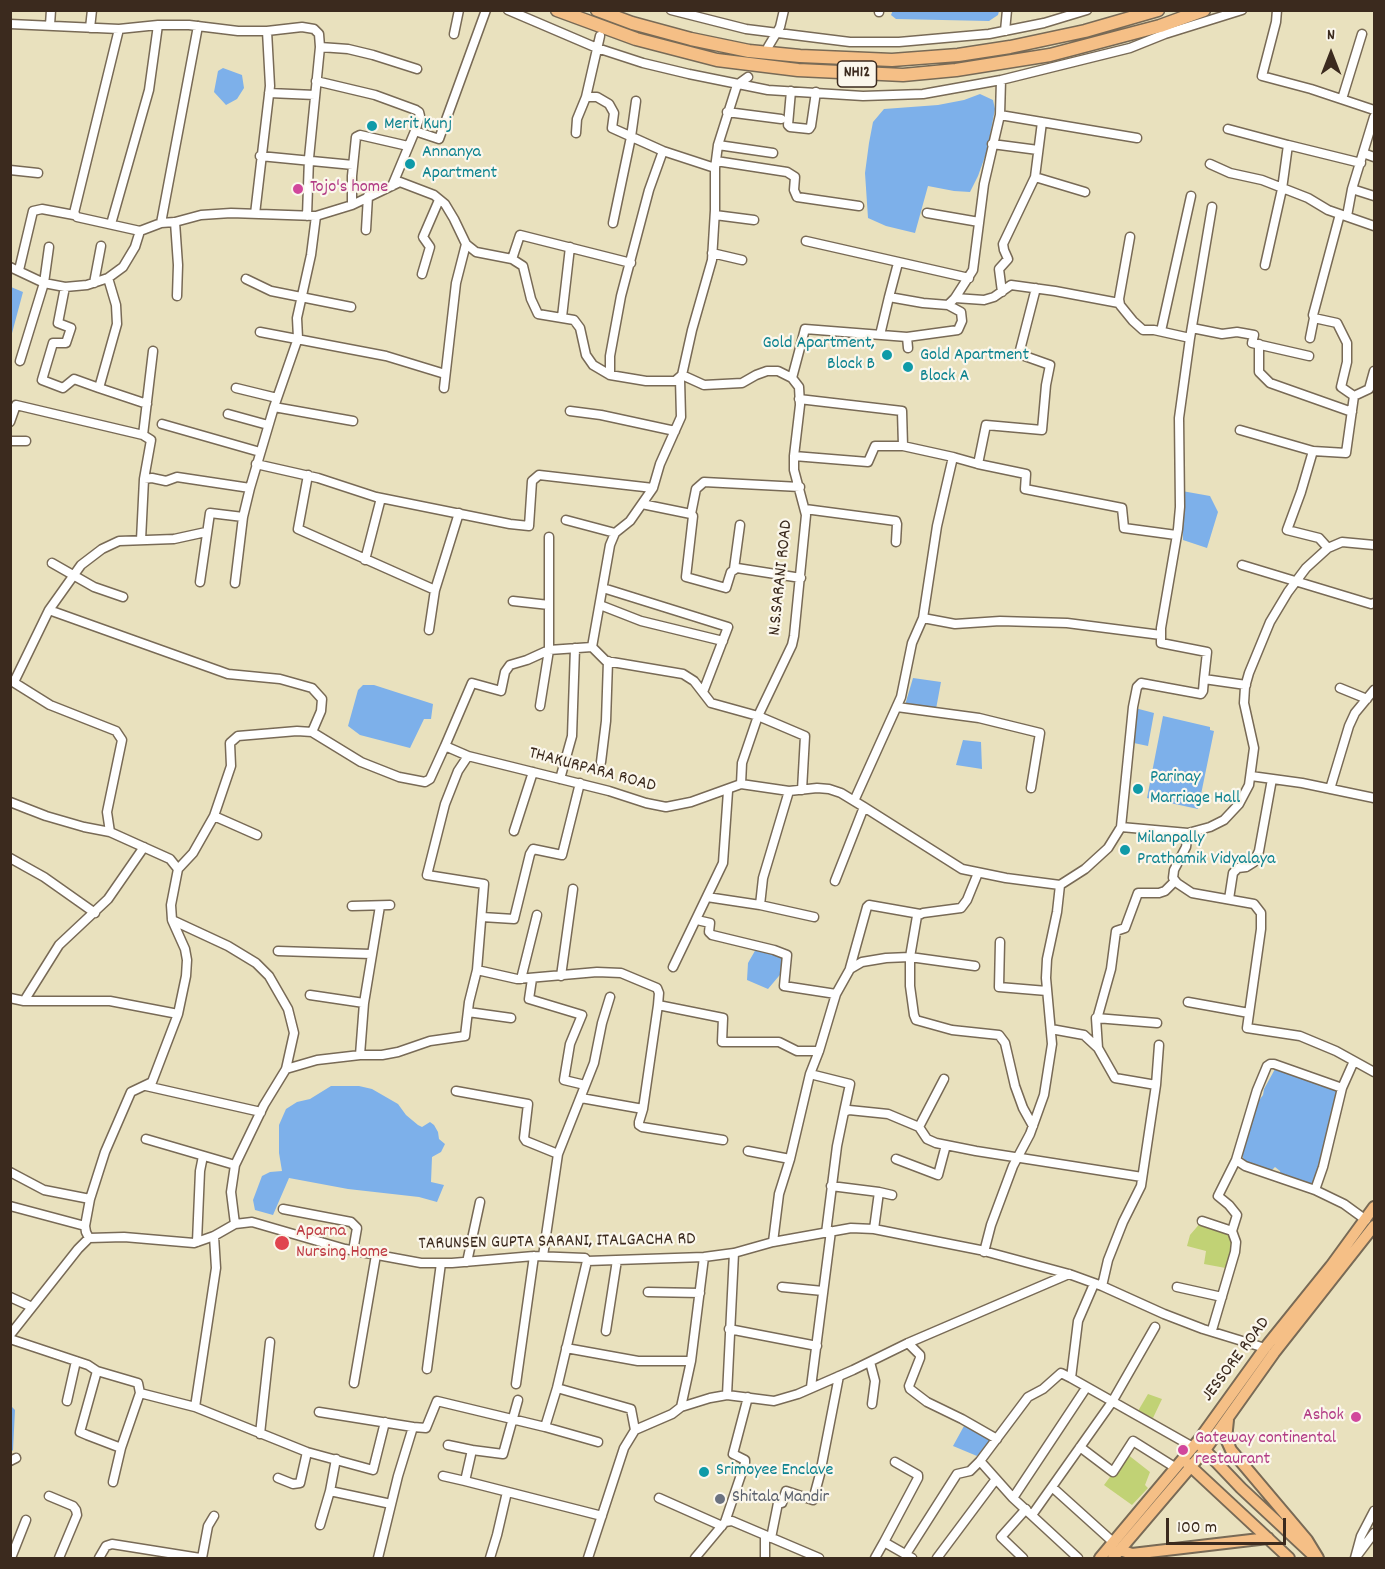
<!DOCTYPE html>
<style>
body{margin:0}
#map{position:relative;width:1385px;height:1569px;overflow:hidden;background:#e9e1be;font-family:Dekko,sans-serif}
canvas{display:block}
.frame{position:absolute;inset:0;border:12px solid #3b2a1e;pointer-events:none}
.north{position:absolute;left:1301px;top:24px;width:60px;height:60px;-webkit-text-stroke:4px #fbf7ec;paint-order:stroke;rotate:0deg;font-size:16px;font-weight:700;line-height:24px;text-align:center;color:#3b2a1e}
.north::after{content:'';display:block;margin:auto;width:21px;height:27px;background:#3b2a1e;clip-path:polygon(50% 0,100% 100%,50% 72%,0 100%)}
.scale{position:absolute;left:1166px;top:1518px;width:120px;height:27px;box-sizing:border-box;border:3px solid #3b2a1e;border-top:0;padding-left:8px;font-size:18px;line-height:21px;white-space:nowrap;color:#3b2a1e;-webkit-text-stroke:4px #fbf7ec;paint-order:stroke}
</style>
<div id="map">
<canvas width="1385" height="1569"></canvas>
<div class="frame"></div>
<div class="north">N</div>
<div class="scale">100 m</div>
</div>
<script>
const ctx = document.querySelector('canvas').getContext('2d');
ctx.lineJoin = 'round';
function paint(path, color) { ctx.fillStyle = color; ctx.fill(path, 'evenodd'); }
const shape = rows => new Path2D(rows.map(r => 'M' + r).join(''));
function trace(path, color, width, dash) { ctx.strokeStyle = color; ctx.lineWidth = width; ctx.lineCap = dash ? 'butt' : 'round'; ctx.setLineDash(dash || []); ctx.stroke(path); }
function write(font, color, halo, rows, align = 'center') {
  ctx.font = font + ' Dekko,sans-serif'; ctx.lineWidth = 4.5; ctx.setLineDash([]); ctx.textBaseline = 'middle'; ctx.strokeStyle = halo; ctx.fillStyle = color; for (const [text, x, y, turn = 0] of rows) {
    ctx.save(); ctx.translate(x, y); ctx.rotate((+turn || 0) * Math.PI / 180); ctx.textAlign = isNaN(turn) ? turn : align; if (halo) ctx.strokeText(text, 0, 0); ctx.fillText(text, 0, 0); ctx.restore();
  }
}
paint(shape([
 [1202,1221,1232,1231,1236,1242,1231,1269,1204,1264,1206,1251,1187,1246,1190,1235],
 [1148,1394,1162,1399,1153,1418,1138,1411],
 [1127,1454,1150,1472,1145,1485,1148,1488,1132,1505,1104,1485]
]), '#c1d275');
paint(shape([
 [893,10,999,10,999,11,998,15,989,21,896,19,891,15],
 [223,68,242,75,244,88,237,99,226,105,214,92,218,71],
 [980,94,993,100,995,109,987,151,978,176,970,192,954,191,928,186,915,233,886,226,868,218,865,173,869,143,873,122,884,109,938,105,964,100],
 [11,287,23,292,11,337,10,337],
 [1182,491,1210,496,1218,512,1207,548,1183,540],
 [913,678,941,682,936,709,905,705],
 [363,685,374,685,433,704,431,719,424,719,410,748,360,735,348,726,358,690],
 [1135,708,1154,713,1148,746,1129,742],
 [1163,716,1210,727,1210,730,1214,731,1198,809,1147,798],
 [963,740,981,742,982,769,956,765],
 [756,949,781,955,784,970,768,989,747,980,748,963],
 [1275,1069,1282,1069,1340,1089,1322,1169,1312,1185,1281,1176,1280,1171,1275,1167,1269,1173,1244,1161,1241,1151,1257,1103,1263,1095,1264,1089],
 [331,1086,359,1086,372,1089,398,1104,406,1115,418,1125,422,1127,430,1122,434,1125,438,1132,439,1139,445,1144,441,1152,432,1157,431,1182,444,1185,437,1202,419,1197,348,1189,289,1178,273,1215,255,1210,253,1200,262,1176,270,1172,282,1171,279,1153,279,1125,286,1109,297,1102,310,1099],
 [11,1406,15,1410,13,1450,11,1452],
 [964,1426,993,1438,977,1456,953,1446]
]), '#7db0ea');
const minor = shape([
 [508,10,597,48,643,63,689,74,768,90,863,96,923,94,1001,80,1130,48,1165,34,1242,10],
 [671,10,746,29,850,42,899,42,989,34,1044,23,1087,10],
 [1277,10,1276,22,1262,76,1311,89,1374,110],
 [879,12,879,10],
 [10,24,119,29,158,25,189,25,238,31,267,31,302,27,314,29,319,34,320,47,309,158,307,216],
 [50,25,51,10],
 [90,28,92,10],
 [119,29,74,213,77,217,140,231],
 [1005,31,1007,10],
 [454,34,459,10],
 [600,36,586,97,597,97,609,104,614,113,612,128,663,151,715,168],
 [320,47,348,49,373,55,417,69],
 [768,47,780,27,784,10],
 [1001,80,1000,115,1137,138],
 [316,81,375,95,416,110,419,112,420,116,415,131],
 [791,91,788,125,790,127,809,129,811,126,816,92],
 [269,93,315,95],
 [1342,99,1362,34],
 [727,112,781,119],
 [1042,122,1035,177,1085,192],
 [1228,129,1288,145],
 [576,133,577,119,586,97],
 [992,144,1038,150],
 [718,145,773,153],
 [1363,153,1374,157],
 [260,156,353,165],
 [716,161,787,172,795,177,794,190,797,197,859,206],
 [1210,164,1230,173,1262,180,1308,198,1328,210,1374,226],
 [10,170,38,173],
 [392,186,415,131,439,139,486,10],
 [1352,189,1374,196],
 [352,204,352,176,356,137,360,135,408,146],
 [927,213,979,222],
 [255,214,270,86,267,31],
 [715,215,754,220],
 [1347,216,1352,189,1374,117],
 [175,222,178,265,177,296],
 [161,223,198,26],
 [613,223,631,137,636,101],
 [111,224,149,90,158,25],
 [366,230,368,196],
 [1130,237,1119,299,1120,305,1133,321,1143,330,1154,330,1190,338,1179,418,1180,507,1178,529,1161,628,1161,643,1207,652,1204,679],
 [806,241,969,278],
 [712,253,742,260],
 [512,259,520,235,631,263],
 [1265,265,1282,189,1288,145,1361,163],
 [10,267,44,283,65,287,87,285,108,278,123,267,135,247,140,231,161,223,175,222,201,215,231,213,316,216,352,205,400,182,434,195,445,204,454,219,466,244,476,252,512,259,523,266,531,299,538,314,574,320,580,328,586,355,593,365,610,375,646,381,675,381,682,375,692,330,712,260,715,210,715,168,718,145,737,85,748,77],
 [19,270,33,211,42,209,74,215],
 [422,274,430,247,423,237,439,200],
 [108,278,116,305,117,324,99,388,147,404],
 [246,279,271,291,351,307],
 [94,283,101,246],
 [65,287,58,323,71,328,66,343,53,343,42,380,63,388,74,379,99,388],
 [1002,292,999,269,1008,259,1004,250,1003,244,1035,177],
 [889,297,898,263],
 [955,298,984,300,994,297,1011,285,1055,291,1119,303],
 [562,317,570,247],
 [1192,328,1222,334,1237,332,1254,335,1252,343,1309,356],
 [1161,331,1191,196],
 [260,332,386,356,445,374],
 [880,335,889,297,923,303,948,305,955,298,973,270,984,184,1000,115],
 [907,337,958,330,962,321,961,312,948,305],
 [1190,338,1212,207],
 [1310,338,1314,318],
 [1259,344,1259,372,1270,383,1352,412],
 [20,361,44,283,49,247],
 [610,375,610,356,621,296,649,190,663,151],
 [682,375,704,385,742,383,756,375,767,371,778,371,792,378,799,387,800,405,794,456,794,470,806,515,794,636,792,645,758,716,742,763,741,784],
 [792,378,805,329,907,337,908,348],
 [236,388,277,398],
 [444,388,456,283,466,244],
 [1354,396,1369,389,1374,371],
 [799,399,902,411,903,446,953,457],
 [274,407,353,421],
 [570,411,601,415,675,431],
 [228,414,268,425],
 [10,422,16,405,143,435,151,440,144,479],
 [162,424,260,452],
 [1240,430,1313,451,1346,453,1354,396,1341,387,1347,362,1347,343,1337,323,1314,318,1313,315,1340,214],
 [143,435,153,351],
 [10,441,26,441],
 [1313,451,1301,492,1287,530,1319,538,1328,548],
 [794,456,868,462,875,446,903,446],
 [256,464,318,478,376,497,510,524,529,526,532,481,539,475,653,488,660,464,681,417,680,379],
 [978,464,1026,474,1025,489,1122,508,1124,528,1176,535],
 [308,475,298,529,435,590,429,630],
 [642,504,691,514,696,489,704,482,800,487],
 [805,509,896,521,897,524,896,542],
 [691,514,693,516,686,577,726,588,731,572,737,568,801,578],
 [566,520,615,533],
 [141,540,144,479,152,478,166,481,177,477,250,488],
 [365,560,381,498],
 [52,563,94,587,123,597],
 [1242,565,1371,604,1374,603],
 [734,569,740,525],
 [200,582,210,513,243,517],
 [235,583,243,517,250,488,274,407,298,338,297,318,311,255,316,216],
 [603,588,728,627,703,692],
 [435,590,459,513],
 [513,601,549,605],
 [600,605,641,621,723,641],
 [49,610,228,674,280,679,312,688,322,699,321,711,312,732],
 [923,618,955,624,1000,621,1067,623,1161,635],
 [592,647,610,545,615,533,630,521,653,488],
 [10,680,50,705,116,731,122,740,107,812,110,832,170,859,178,869,171,905,172,920,228,946,256,963,269,976,288,1009,294,1033,286,1069,264,1105,235,1165,231,1192,235,1224],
 [14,682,49,610,81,565,102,549,119,541,174,539,206,532],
 [1340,688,1367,699],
 [540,706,549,650,549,537],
 [897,707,979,718,1040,733,1031,788],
 [445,746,472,683,501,691,505,672,510,665,527,660,549,650,592,647,606,661,683,674,694,681,711,703,758,716,805,736,802,790],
 [601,762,606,721,608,661],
 [1251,776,1302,783,1374,798],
 [560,779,572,736,575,648],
 [741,784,789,791,817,788,829,789,841,793,864,807,962,869,1006,878,1060,885,1085,869,1108,848,1121,827,1188,833,1210,827,1224,820,1239,804,1249,785,1254,748,1244,703,1245,687,1249,673,1270,622,1288,592,1306,568,1328,548,1342,542,1374,545],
 [1330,789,1349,726,1355,713,1374,690],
 [854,801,901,697,912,643,923,618,937,526,953,457,978,464,986,425,1042,430,1046,385,1050,365,1019,354,1036,288],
 [10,802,46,816,84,827,110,832],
 [214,816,257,835],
 [1121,827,1133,707,1137,687,1141,683,1201,694,1203,691,1204,679,1246,685],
 [514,831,533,772],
 [1188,833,1186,847,1174,870,1173,878,1177,883,1192,893,1254,904,1261,913,1261,929,1247,1028,1300,1036,1336,1051,1374,1072],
 [10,858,44,877,95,913],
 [178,869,193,853,214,816,231,766,230,743,238,736,297,731,312,732,361,762,399,777,425,782,430,779,445,746,468,756,609,791,646,803,666,807,691,802,741,784],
 [978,873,967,900,961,908,923,913,917,916,910,957,910,986,914,1015,916,1020,952,1030,999,1035,1005,1043,1015,1086,1023,1108,1033,1126],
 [835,881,864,807],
 [707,897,760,905,763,878,789,791],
 [1229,899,1233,873,1238,868,1246,867,1254,862,1259,851,1272,779],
 [760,905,814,917],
 [352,906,390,905],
 [482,917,514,919,530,854,533,849,562,855,580,783],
 [172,920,185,949,187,960,186,976,178,1014],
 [697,920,710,923,709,932,712,935,774,950,787,955,784,986,836,994],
 [1000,942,999,987,1047,991],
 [278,951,371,954],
 [673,967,723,863,728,791],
 [850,968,867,907,869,905,920,914],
 [477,970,517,979,597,972,621,973,657,988,659,993,658,1005,723,1018,722,1042,779,1042,797,1051,819,1051],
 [561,976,573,889],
 [521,979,537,915],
 [532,979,529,999,582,1015,570,1044,564,1080,585,1085],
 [310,995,364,1003],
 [10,998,24,1001],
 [1188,1002,1249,1013],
 [468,1012,511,1018],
 [1097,1019,1111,969,1116,931,1125,928,1138,893,1159,893,1165,891,1175,881],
 [1051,1029,1084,1035,1098,1048,1115,1078,1156,1085,1141,1186,1123,1222,1108,1260,1102,1286],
 [1098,1048,1096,1018,1157,1023],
 [360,1055,364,1003,380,906],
 [286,1069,317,1060,360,1055,382,1055,398,1052,430,1041,465,1036,469,1002,477,970,484,884,427,875,445,804,458,771,468,756],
 [810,1074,850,1084,844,1112],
 [1156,1085,1159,1045],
 [146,1086,261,1112],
 [456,1091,528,1104,524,1138,526,1141,558,1154,543,1256],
 [581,1098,643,1109,658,1005],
 [643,1109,639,1122,639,1125,642,1127,723,1140],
 [919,1127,944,1079],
 [146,1139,235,1165],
 [748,1151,790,1159],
 [558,1154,594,1063,602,1023,610,997],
 [896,1159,938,1175,946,1145],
 [1236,1160,1257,1090,1267,1066,1270,1064,1274,1064,1342,1088],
 [10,1172,44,1190,90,1199,85,1226,86,1232,89,1238,124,1237,194,1243,214,1236,235,1224,252,1222,345,1249,421,1263,452,1263,534,1256,585,1258,587,1261,704,1257,734,1253,773,1242,851,1228,874,1229,980,1250,1069,1274,1102,1286,1164,1314,1203,1329,1265,1348],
 [831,1186,879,1192,874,1229],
 [1315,1190,1323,1167,1342,1088,1354,1061],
 [879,1192,892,1195],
 [90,1199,105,1152,131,1092,152,1082,178,1014,110,1001,24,1001,59,945,108,899,144,847],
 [10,1206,85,1226],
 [283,1209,351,1222,357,1228,353,1251],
 [1202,1221,1232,1231],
 [826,1233,837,1146,844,1112,849,1110,888,1114,919,1127,927,1139,936,1143,976,1151,1142,1177],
 [214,1236,216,1268,195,1407,307,1452,373,1470,385,1422],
 [197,1242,200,1171,203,1156],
 [773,1242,779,1194,790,1159,810,1074,819,1051,836,994,850,969,862,962,886,958,910,957,975,966],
 [984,1252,991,1225,1013,1166,1030,1134,1044,1095,1052,1044,1046,978,1047,959,1057,912,1060,885],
 [467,1262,480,1202],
 [1094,1284,1078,1321,1071,1378,1193,1447],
 [782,1287,823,1291],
 [1177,1287,1222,1297],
 [648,1292,700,1293],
 [10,1297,32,1307],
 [729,1329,817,1346],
 [1212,1330,1235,1252,1236,1242,1232,1231,1237,1215,1229,1205,1218,1196,1236,1160,1245,1166,1315,1190,1344,1204,1366,1220],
 [606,1331,617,1260],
 [10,1335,78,1249,89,1238],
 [10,1339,88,1365,97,1371,80,1432,87,1435,121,1448,140,1393],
 [908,1343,920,1355,920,1358,909,1386,910,1389,927,1402,962,1419,997,1439],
 [566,1348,638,1361,691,1361],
 [870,1362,875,1381,872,1404],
 [427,1369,441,1263],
 [97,1371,138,1383,140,1393,195,1407],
 [354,1383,376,1255],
 [516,1384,534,1256],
 [811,1387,831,1231],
 [557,1388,631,1409,635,1430],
 [727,1395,734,1253],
 [67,1401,76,1361],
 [681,1407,691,1361,704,1257],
 [319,1412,413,1427],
 [545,1427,598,1442],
 [260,1434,270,1342],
 [448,1445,472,1450],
 [1080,1447,1113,1472,1133,1441,1176,1468],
 [336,1459,330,1491,391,1504],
 [10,1461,16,1458],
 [443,1476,465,1481,472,1450,503,1454,518,1400],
 [278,1478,293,1484,300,1483,307,1452],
 [465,1481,602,1516],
 [113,1482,121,1448],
 [1052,1487,1113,1542],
 [49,1496,73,1506,76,1510,77,1515,59,1558],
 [659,1498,722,1526],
 [1013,1498,980,1461,1028,1397,1043,1389,1061,1373,1071,1378],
 [1032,1515,1112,1402,1155,1327],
 [725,1522,745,1463,745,1460,733,1454,748,1397],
 [320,1525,330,1491],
 [765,1535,765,1558],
 [771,1538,778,1503,782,1503,786,1491,813,1500,820,1474,839,1376],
 [884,1542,918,1478,918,1475,895,1462],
 [906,1554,957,1474,970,1471,980,1461],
 [1356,1557,1374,1533],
 [11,1558,26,1520],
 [99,1558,106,1546,112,1544,200,1558],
 [202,1558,208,1526,214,1516],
 [378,1558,398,1476,413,1427,426,1428,437,1401,545,1427,557,1388,587,1261],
 [490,1558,497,1535,507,1492],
 [588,1558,624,1448,635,1430,672,1414,681,1407,710,1398,727,1395,774,1401,798,1394,853,1370,908,1343,1069,1274],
 [695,1558,725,1522,732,1521,819,1558],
 [875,1558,884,1542,912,1558],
 [937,1558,996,1479],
 [1023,1558,1001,1537,1026,1509],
 [1078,1558,1013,1498,1086,1388],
 [1355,1558,1361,1536,1374,1511]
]);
const major = shape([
 [1228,1420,1226,1439,1231,1450,1307,1540,1318,1558],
 [1201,1446,1241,1488,1315,1557],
 [1188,1464,1289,1558],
 [1120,1550,1132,1554,1268,1538],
 [1100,1558,1198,1441,1265,1348,1331,1266,1374,1207],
 [1113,1558,1205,1450,1274,1353,1374,1226]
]);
const highway = shape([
 [557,10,636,39,717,60,798,70,903,75,956,70,1050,55,1160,26,1204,10],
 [597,10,632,23,691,39,749,51,800,56,892,60,958,55,1010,47,1085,31,1158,10]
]);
trace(minor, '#786a56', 11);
trace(major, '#786a56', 14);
trace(highway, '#786a56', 15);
trace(minor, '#fff', 8);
trace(major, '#f5bf86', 10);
trace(highway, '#f5bf86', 12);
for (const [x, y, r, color] of [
 [372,126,6,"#0f9aa8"],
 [410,164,6,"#0f9aa8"],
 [298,189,6,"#d1479c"],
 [887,355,6,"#0f9aa8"],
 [908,367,6,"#0f9aa8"],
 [1138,789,6,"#0f9aa8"],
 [1125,850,6,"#0f9aa8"],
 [282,1243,8,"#e0444e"],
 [1356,1417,6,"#d1479c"],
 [1183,1450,6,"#d1479c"],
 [704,1472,6,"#0f9aa8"],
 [720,1499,6,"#6b7280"]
]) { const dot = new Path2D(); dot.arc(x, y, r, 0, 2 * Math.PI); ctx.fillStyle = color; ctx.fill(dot); trace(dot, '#fbf7ec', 2); }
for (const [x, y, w] of [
 [857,74,39]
]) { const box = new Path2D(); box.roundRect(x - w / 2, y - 13, w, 26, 4.5); ctx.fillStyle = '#fbf7ec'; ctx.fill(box); trace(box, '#3b2a1e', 1.5); }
write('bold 16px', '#3b2a1e', null, [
 ["NH12",857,74]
]);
write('18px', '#0d838f', '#fbf7ec', [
 ["Merit Kunj",384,126],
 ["Annanya",422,154],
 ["Apartment",422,175],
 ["Gold Apartment,",875,345,"right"],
 ["Block B",875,366,"right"],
 ["Gold Apartment",920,357],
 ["Block A",920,378],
 ["Parinay",1150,779],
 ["Marriage Hall",1150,800],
 ["Milanpally",1137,840],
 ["Prathamik Vidyalaya",1137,861],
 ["Srimoyee Enclave",716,1472]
], 'left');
write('18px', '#b23c85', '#fbf7ec', [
 ["Tojo's home",310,189],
 ["Ashok",1344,1417,"right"],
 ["Gateway continental",1195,1440],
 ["restaurant",1195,1461]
], 'left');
write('18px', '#3b2a1e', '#fbf7ec', [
 ["N.S.SARANI ROAD",782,578,-84],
 ["THAKURPARA ROAD",592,771,15],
 ["TARUNSEN GUPTA SARANI, ITALGACHA RD",557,1243,-1],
 ["JESSORE ROAD",1237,1360,-53]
]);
write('18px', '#be3a42', '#fbf7ec', [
 ["Aparna",296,1233],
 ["Nursing Home",296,1254]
], 'left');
write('18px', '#5b616d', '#fbf7ec', [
 ["Shitala Mandir",732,1499]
], 'left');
</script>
